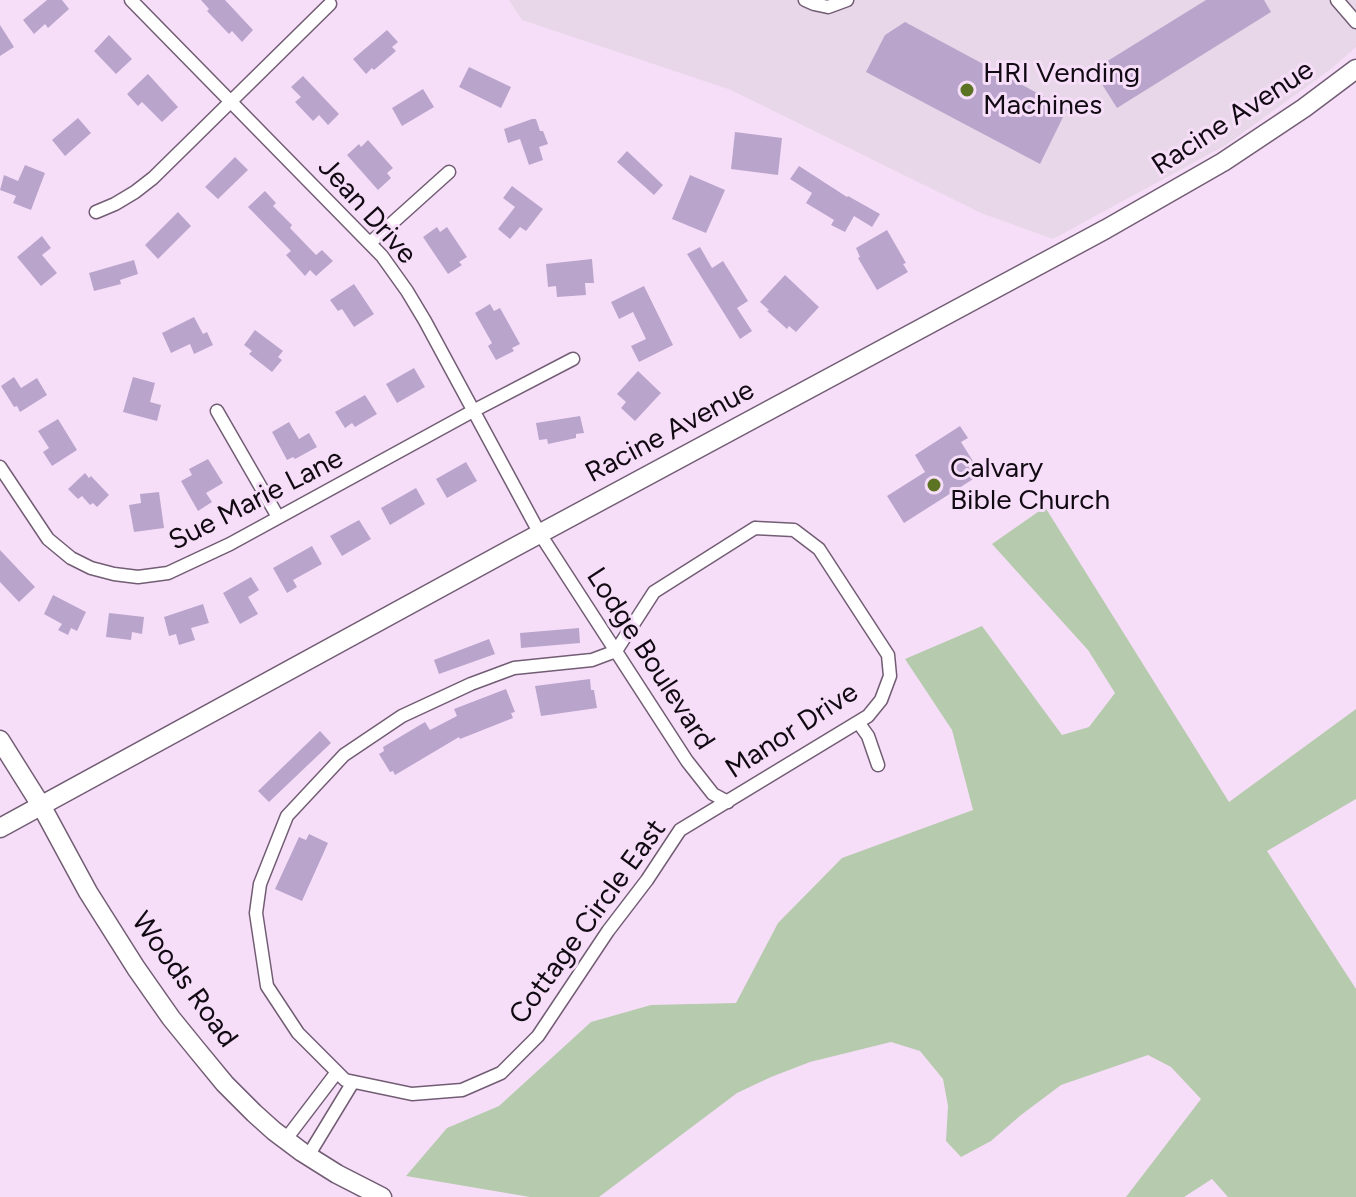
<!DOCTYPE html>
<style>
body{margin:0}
canvas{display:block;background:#f6def9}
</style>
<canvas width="1356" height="1197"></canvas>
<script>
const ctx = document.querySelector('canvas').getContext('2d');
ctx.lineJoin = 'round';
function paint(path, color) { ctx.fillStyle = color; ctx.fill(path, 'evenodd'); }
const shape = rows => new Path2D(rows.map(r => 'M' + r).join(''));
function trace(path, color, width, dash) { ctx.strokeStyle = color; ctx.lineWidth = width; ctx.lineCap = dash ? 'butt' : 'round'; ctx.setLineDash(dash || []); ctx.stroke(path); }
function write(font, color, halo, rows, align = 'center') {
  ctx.font = font + ' Figtree,sans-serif'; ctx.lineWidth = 6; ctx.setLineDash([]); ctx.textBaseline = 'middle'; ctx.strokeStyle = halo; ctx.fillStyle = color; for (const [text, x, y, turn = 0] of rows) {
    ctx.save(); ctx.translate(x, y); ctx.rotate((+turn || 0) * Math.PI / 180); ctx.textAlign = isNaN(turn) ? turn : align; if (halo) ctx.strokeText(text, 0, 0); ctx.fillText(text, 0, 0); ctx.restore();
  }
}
paint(shape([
 [509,0,1356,0,1356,47,1331,69,1226,145,1053,239,981,213,731,90,522,20]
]), '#e8d7e8');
paint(shape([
 [1045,507,1229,802,1356,709,1356,799,1267,851,1356,989,1356,1197,1228,1197,1212,1179,1184,1197,1126,1197,1201,1099,1171,1067,1148,1055,1061,1085,1021,1115,991,1141,961,1157,946,1141,948,1106,943,1079,920,1051,891,1042,810,1062,771,1077,737,1093,599,1197,530,1197,406,1176,447,1128,499,1106,591,1022,651,1005,736,1003,778,923,842,858,973,810,952,730,905,659,982,626,1062,735,1089,727,1115,693,1088,650,992,544]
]), '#b6cbad');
paint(shape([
 [47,0,62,0,69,9,48,28,45,24,34,34,23,20],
 [201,0,225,0,253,30,242,42,232,31,229,34,207,11,209,9],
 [1206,0,1264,0,1271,12,1117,108,1093,70],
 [905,22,1067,109,1040,164,866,72,885,35],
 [0,25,14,47,0,56],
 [387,30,398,42,392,47,396,51,374,70,372,68,366,74,353,59],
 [109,35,132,59,116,74,94,51],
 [469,67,511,87,501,108,459,87],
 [148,74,178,107,162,122,142,102,138,106,127,94],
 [303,76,339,114,328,125,319,115,313,121,295,102,301,97,291,87],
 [423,89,434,107,402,126,392,108],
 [78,118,91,133,65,156,52,140],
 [532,119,536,119,540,131,543,131,548,144,539,147,543,160,529,165,520,139,508,143,504,129],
 [735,132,782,138,778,175,731,169],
 [368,140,393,168,387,173,391,178,378,190,347,155,359,144,361,147],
 [627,151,663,185,654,195,617,162],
 [235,157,248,170,218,199,205,187],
 [25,165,45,173,31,210,13,203,16,196,0,190,4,175,18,181],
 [799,166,847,197,848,196,880,214,872,227,854,216,845,232,831,225,834,220,806,203,812,193,790,179],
 [690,175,725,190,706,233,672,219],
 [512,186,543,209,526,231,520,227,510,239,498,229,515,207,503,198],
 [265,191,276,203,273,206,292,225,290,228,316,255,322,250,333,261,316,276,310,270,305,276,286,255,291,251,248,207],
 [178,212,191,226,158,259,145,245],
 [437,227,440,232,447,227,467,257,459,262,462,265,448,274,423,237],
 [887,230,906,263,903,264,908,272,877,290,858,258,860,257,856,248],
 [42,236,51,248,42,255,57,273,41,286,17,257],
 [700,247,712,268,723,261,748,301,737,308,752,331,740,339,687,254],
 [592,259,594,283,585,283,586,295,557,297,556,286,548,287,546,264],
 [134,260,138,274,120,280,121,284,94,291,89,273],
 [785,275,819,307,796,332,789,326,787,329,767,311,769,310,760,302],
 [354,284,374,314,354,327,342,309,338,311,330,300],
 [644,286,673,345,639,362,631,346,646,339,633,312,619,319,611,302],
 [490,304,494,311,500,308,520,344,512,348,514,351,496,360,488,346,492,343,475,313],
 [194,317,203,334,207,332,213,345,194,354,190,344,171,353,162,333],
 [255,330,283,351,278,357,282,360,272,372,249,354,252,351,244,345],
 [414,368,425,387,397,403,386,384],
 [638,371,661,393,635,421,621,408,626,402,617,394],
 [14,377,21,388,37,378,47,395,20,412,17,406,14,407,1,386],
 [133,377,155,383,150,402,161,405,157,421,123,412],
 [365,395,377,414,355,427,352,423,345,428,335,412],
 [580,416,584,433,576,434,576,438,548,444,547,439,539,440,536,423],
 [58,419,77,450,52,466,43,452,49,448,38,431],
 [289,422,299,439,309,433,317,447,295,459,293,457,287,460,272,432],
 [960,426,968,438,961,442,981,474,904,523,887,496,925,472,915,455],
 [208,459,223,483,206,493,212,502,198,511,181,481,192,475,189,469],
 [466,462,477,481,447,498,436,479],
 [85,473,89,478,91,476,109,495,97,507,93,503,90,505,82,496,78,499,68,489],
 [416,488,425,504,390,525,381,508],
 [159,492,164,528,134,532,129,505,141,503,140,494],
 [359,520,371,539,342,556,330,536],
 [312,546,322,564,293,580,297,587,287,593,273,568],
 [0,550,35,587,19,602,0,582],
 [251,577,259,590,248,597,258,614,240,624,223,593],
 [53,595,86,612,77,631,71,628,68,635,58,630,62,624,44,614],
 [203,604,209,623,191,628,195,640,179,645,176,634,169,636,164,617],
 [109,613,144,617,142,634,132,632,131,640,106,637],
 [579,628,580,643,521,648,520,633],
 [489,639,495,654,439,674,434,660],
 [590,679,591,690,594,690,597,708,541,716,535,686],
 [506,689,515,712,511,713,513,718,460,739,459,737,395,775,393,771,390,772,379,754,384,751,383,747,425,722,430,730,457,716,454,709],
 [320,731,331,743,269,802,258,791],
 [309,834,328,843,302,901,275,889,299,837,306,840]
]), '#b9a4cc');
const street = shape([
 [131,0,382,256,407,291,425,321,540,534,687,761,713,794,728,802],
 [805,0,814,4,828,7,847,0],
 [1337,0,1356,22],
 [96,212,115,204,135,192,153,178,330,4],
 [370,243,449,172],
 [217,411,278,517],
 [0,467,48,539,71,558,91,568,114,574,138,577,168,573,230,544,473,411,573,359],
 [755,528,794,530,819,549,888,655,890,676,881,700,868,716,680,830,647,880,608,931,538,1036,501,1073,462,1090,412,1094,345,1080,298,1033,267,986,256,913,260,884,287,816,344,755,402,716,471,684,514,668,592,660,616,651,654,592,755,528],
 [858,722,868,736,878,765],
 [286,1139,337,1072],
 [308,1156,353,1082]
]);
const secondary = shape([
 [0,740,42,807,88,892,136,968,171,1018,197,1050,225,1084,254,1113,274,1131,302,1152,337,1174,382,1197],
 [0,828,513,548,1106,229,1223,162,1304,108,1356,69]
]);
trace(street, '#725d74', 15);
trace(secondary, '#725d74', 21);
trace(street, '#fff', 12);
trace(secondary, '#fff', 18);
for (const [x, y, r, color] of [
 [967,90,8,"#5d7324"],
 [934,485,8,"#5d7324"]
]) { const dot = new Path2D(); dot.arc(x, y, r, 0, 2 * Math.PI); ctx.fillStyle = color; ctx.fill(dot); trace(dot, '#f6def9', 3); }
write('28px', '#120a13', '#f6def9', [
 ["HRI Vending",983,74],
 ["Machines",983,106],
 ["Calvary",950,469],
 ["Bible Church",950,501]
], 'left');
write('28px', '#120a13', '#f6def9', [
 ["Racine Avenue",1233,118,-33],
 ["Jean Drive",367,211,48],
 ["Racine Avenue",670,432,-28],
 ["Sue Marie Lane",256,500,-27],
 ["Lodge Boulevard",650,659,57],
 ["Manor Drive",792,731,-33],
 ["Cottage Circle East",588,922,-54],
 ["Woods Road",184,980,54]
]);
</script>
